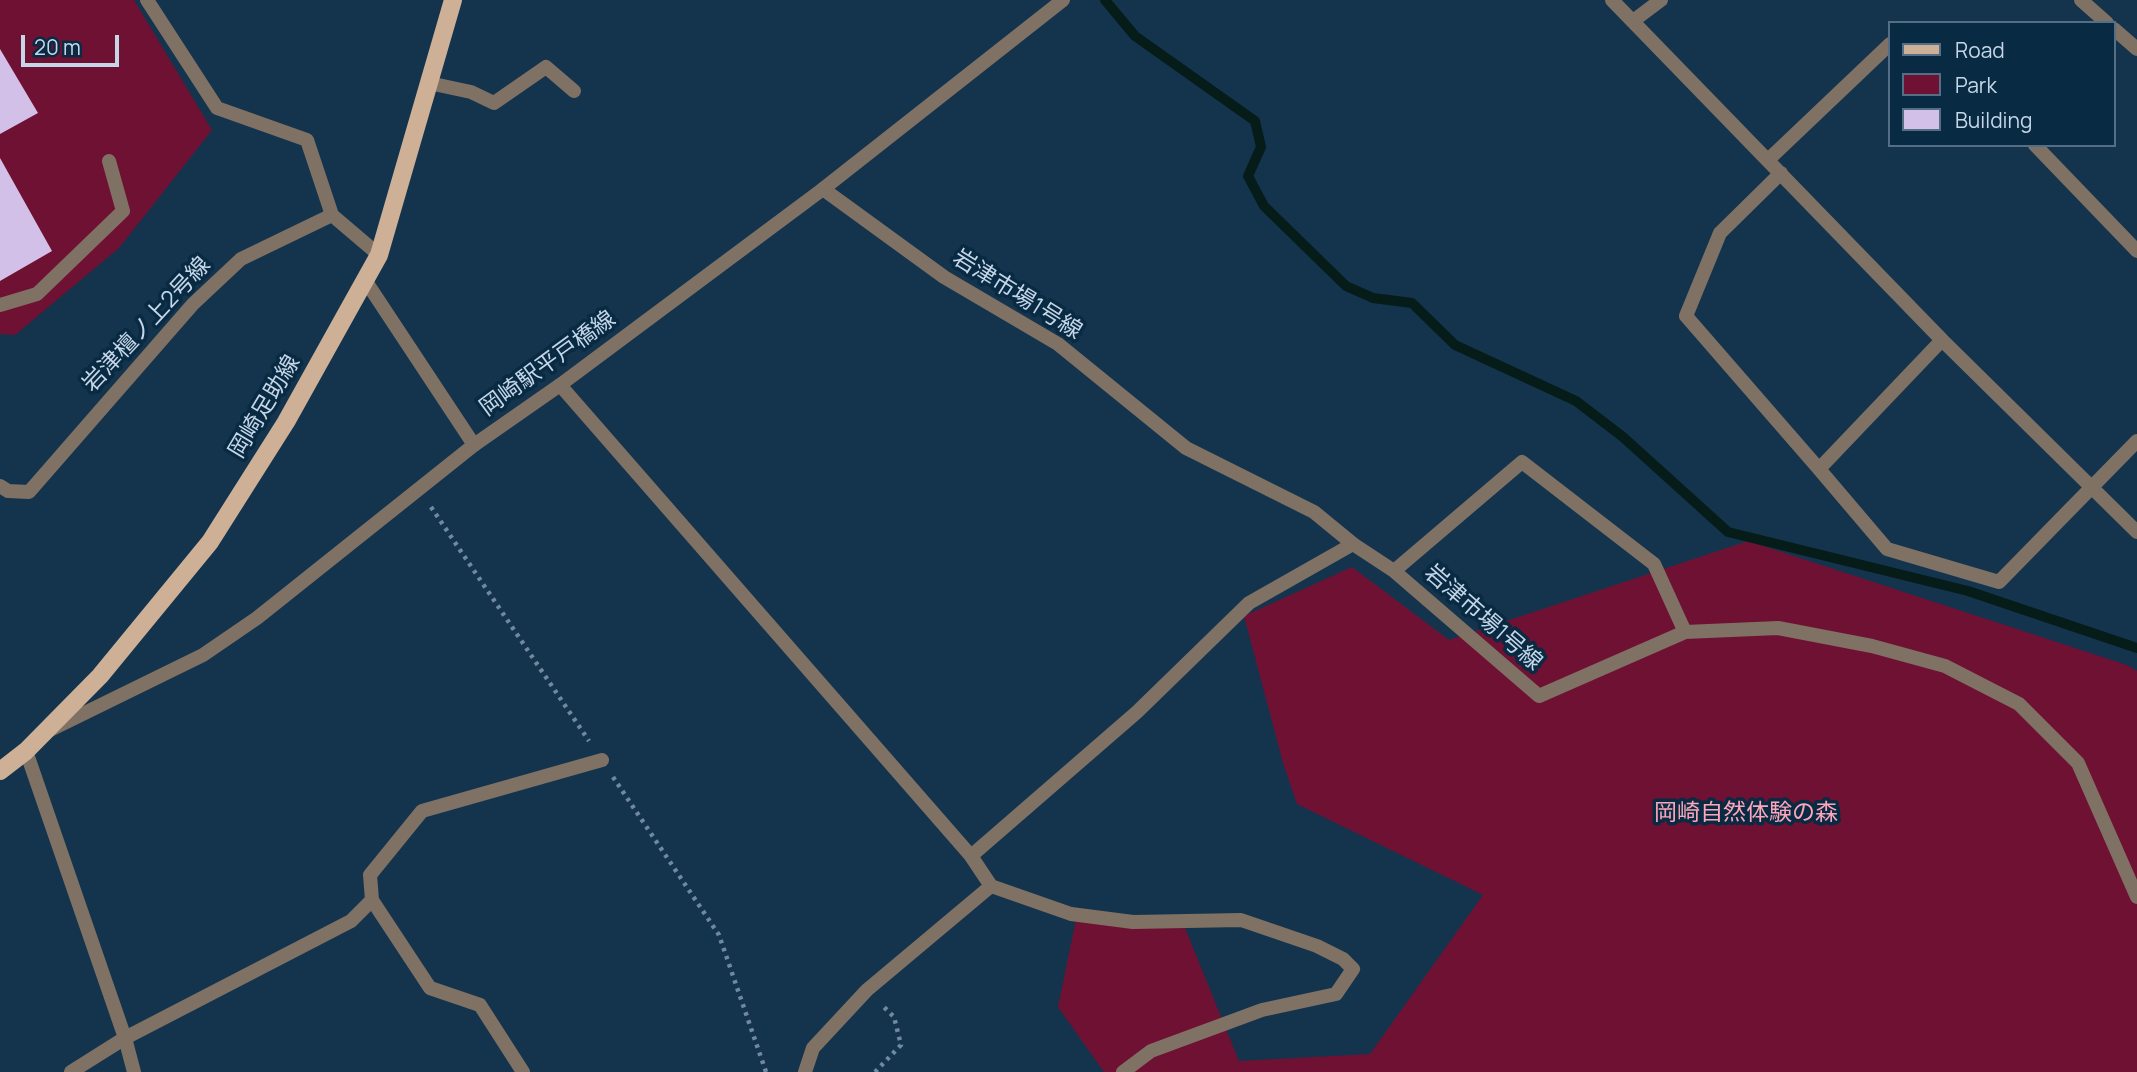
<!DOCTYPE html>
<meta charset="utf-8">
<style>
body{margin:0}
#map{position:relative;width:2137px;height:1072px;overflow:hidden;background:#14344e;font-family:Manrope,sans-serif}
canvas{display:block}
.legend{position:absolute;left:1888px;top:21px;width:228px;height:126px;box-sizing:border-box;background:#092a43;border:2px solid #546f85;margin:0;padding:9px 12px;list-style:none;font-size:21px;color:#c4d6e7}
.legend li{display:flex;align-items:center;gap:14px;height:35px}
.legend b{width:35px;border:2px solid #546f85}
.scale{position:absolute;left:21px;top:35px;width:98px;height:32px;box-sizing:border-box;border:4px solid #c4d6e7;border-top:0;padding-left:9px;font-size:21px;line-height:24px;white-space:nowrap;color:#c4d6e7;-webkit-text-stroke:5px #092a43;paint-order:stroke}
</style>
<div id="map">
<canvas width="2137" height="1072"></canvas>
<ul class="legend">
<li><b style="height:9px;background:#cdb095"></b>Road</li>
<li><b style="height:19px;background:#6f1133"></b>Park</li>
<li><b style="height:19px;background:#d3c0e9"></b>Building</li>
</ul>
<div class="scale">20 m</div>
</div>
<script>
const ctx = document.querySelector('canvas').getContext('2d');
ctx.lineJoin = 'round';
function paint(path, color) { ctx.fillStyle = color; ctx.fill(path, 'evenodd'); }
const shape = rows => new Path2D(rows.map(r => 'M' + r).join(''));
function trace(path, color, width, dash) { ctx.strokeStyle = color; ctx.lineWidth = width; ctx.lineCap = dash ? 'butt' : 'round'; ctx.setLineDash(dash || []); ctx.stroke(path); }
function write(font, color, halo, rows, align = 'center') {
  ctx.font = font + ' Manrope,"Noto Sans JP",sans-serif'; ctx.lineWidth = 7; ctx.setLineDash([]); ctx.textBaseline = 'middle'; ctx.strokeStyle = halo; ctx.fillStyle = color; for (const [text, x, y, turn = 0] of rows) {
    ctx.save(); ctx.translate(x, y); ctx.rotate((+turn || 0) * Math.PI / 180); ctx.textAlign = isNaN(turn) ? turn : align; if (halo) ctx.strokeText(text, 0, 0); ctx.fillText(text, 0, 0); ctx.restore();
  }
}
paint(shape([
 [0,0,134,0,212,130,119,248,15,335,0,334],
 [1748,541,2127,665,2137,671,2137,1072,1104,1072,1058,1007,1077,914,1183,923,1239,1061,1370,1054,1483,895,1297,804,1283,763,1244,616,1352,567,1449,640]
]), '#6f1133');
trace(shape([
 [1105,0,1135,36,1255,121,1261,147,1248,176,1264,206,1346,286,1373,298,1412,303,1455,345,1576,401,1623,437,1728,532,1968,591,2137,648]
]), '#051c19', 10);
paint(shape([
 [0,49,38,113,0,134],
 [0,158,52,251,0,281]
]), '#d3c0e9');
trace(shape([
 [431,507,589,741],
 [613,777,719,935,766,1072],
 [875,1072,901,1045,894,1017,882,1005]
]), '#70899e', 4.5, [3.5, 5]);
trace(shape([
 [147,0,217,108,307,140,332,215],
 [365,280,474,445],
 [0,305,37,294,123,211,109,161],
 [0,486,8,491,29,492,193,304,241,259,332,215,379,255],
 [26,751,125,1038,71,1072],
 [971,856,1137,712,1249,603,1353,544],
 [523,1072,480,1005,430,988,372,900,370,875,422,811,602,760]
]), '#7f7164', 14);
trace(shape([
 [1612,0,1942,340,2137,532],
 [2081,0,2107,23],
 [1633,21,1661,0],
 [2114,29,2137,49],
 [429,83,471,92,494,103,546,67,574,91],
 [2035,145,2137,251],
 [1768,160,1890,44],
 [1781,173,1720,233,1686,316,1819,469],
 [823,189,944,277,1058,344,1186,448,1314,512,1353,544,1394,571,1539,696,1685,632,1778,628,1872,646,1945,666,2019,704,2078,763,2137,897],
 [1942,340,1819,469,1887,549,1999,582,2137,441],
 [560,385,971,856,991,886,1071,914,1133,922,1241,920,1317,946,1343,959,1353,969,1336,994,1262,1010,1151,1051,1123,1072],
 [1394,571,1522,462,1654,564,1685,632],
 [134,1072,125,1038,351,921,372,900],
 [805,1072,813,1048,867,990,991,886]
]), '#7f7164', 14);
trace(shape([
 [50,730,203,655,257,618,474,445,560,385,823,189,1063,0]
]), '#7f7164', 14);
trace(shape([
 [0,771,26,751,100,676,210,542,286,422,379,255,453,0]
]), '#cdb095', 18);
write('23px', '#c4d6e7', '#092a43', [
 ["岩津市場1号線",1017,295,32],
 ["岩津檀ノ上2号線",147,325,-47],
 ["岡崎駅平戸橋線",548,364,-36],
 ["岡崎足助線",265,407,-59],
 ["岩津市場1号線",1483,618,41]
]);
write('23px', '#fda6b9', '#092a43', [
 ["岡崎自然体験の森",1746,814]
]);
</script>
